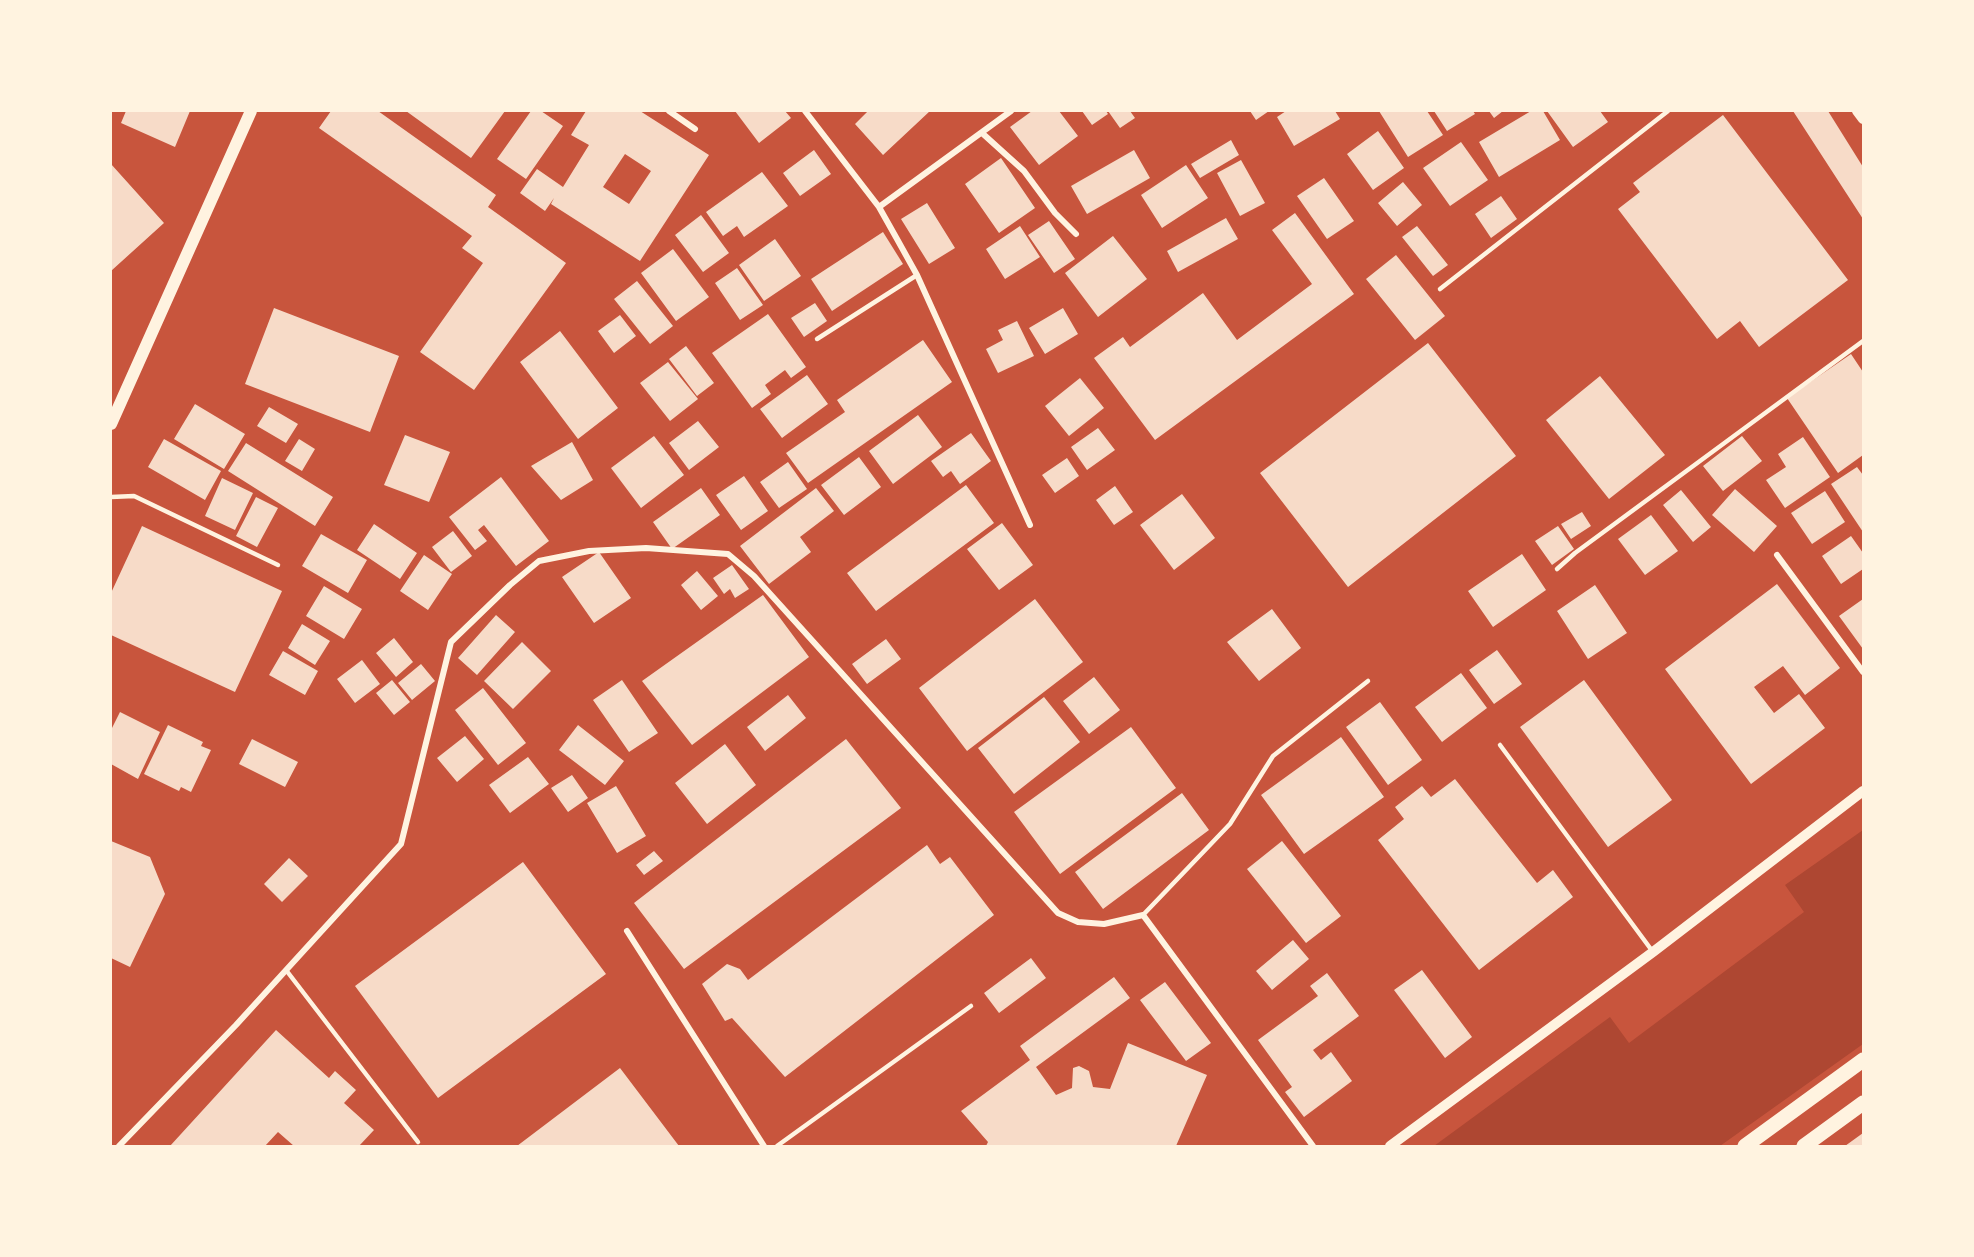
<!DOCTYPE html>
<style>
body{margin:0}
#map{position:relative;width:1974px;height:1257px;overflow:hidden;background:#c8553d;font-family:Figtree,sans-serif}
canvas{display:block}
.frame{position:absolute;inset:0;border:112px solid #fff3e0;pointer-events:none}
</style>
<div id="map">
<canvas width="1974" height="1257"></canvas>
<div class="frame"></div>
</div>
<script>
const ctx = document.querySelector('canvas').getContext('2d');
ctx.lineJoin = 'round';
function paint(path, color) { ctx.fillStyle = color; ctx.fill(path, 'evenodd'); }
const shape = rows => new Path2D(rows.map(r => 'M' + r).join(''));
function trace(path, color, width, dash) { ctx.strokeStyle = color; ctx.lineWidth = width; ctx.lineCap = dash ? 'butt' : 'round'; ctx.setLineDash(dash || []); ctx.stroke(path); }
paint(shape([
 [1863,830,1863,1044,1720,1146,1434,1146,1610,1017,1629,1043,1804,912,1785,885]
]), '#ae4732');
paint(shape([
 [126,111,190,111,175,147,121,123],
 [331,111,378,111,496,195,488,207,566,263,474,390,420,352,483,263,462,248,472,236,319,128],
 [406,111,505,111,471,158],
 [531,111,541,111,563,126,526,179,497,159],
 [586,111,640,111,709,155,640,261,551,204,554,198,545,211,520,193,537,169,563,187,589,145,571,135],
 [625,154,651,171,629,204,603,187],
 [735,111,785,111,791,118,759,143],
 [868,111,930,111,883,155,855,124],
 [1032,111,1059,111,1078,136,1039,165,1010,127],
 [1082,111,1106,111,1108,114,1092,125],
 [1108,111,1130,111,1135,118,1120,128],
 [1250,111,1269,111,1256,120],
 [1286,111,1335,111,1340,119,1294,146,1277,117],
 [1379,111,1427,111,1443,135,1408,157],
 [1434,111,1473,111,1475,114,1447,131],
 [1489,111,1503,111,1494,118],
 [1531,111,1543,111,1560,140,1499,177,1479,142],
 [1547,111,1600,111,1608,122,1573,147],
 [1793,111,1828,111,1863,167,1863,219],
 [1723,115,1848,280,1759,347,1740,321,1717,339,1618,209,1640,192,1633,183],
 [1378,131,1404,168,1373,190,1347,154],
 [1231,140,1239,155,1200,178,1191,164],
 [1461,142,1488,180,1450,206,1423,168],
 [814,150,831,174,800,196,783,173],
 [1134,150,1150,178,1087,214,1071,186],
 [1001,158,1035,208,999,233,965,184],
 [1241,160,1265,203,1240,216,1217,173],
 [111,164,164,223,111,271],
 [1186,165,1208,198,1162,228,1141,195],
 [762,172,788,206,744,237,737,226,723,236,706,212],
 [1324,178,1354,221,1327,239,1297,196],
 [1403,182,1422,205,1397,226,1378,203],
 [1501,196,1517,219,1491,238,1475,214],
 [927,203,955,248,929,264,901,219],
 [1295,213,1354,294,1155,440,1094,358,1123,337,1130,347,1203,293,1237,340,1312,284,1272,230],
 [701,215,729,253,703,272,675,235],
 [1226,218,1238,239,1178,272,1167,251],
 [1049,221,1075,259,1054,273,1028,235],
 [1020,226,1040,257,1005,279,986,249],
 [1417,226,1448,265,1433,276,1402,237],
 [883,232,903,264,832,311,811,279],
 [1113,236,1147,279,1098,317,1065,273],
 [775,239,801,276,764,301,739,265],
 [673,249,709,297,676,321,641,273],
 [1396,255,1445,316,1415,340,1366,279],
 [737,268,763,305,740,320,715,283],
 [637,281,673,326,650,344,614,299],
 [815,303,827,321,804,337,791,318],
 [274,308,399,356,370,432,245,384],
 [1063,308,1078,334,1045,354,1029,328],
 [768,314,806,367,791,378,785,370,765,385,771,394,752,408,712,353],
 [620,315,636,336,614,353,598,331],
 [1017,321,1034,356,998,373,986,349,1003,340,998,330],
 [560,331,618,408,578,439,520,362],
 [923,340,952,382,808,483,786,453,845,412,837,400],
 [1428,343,1516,456,1348,587,1260,473],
 [686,346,714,383,697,396,669,359],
 [1851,354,1863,372,1863,455,1838,473,1787,398],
 [668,362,698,399,670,421,640,383],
 [807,375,828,404,782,438,760,409],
 [1600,376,1665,455,1609,499,1546,420],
 [1080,378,1104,408,1069,436,1045,406],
 [195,404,245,434,224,469,174,439],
 [269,407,298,424,286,443,257,426],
 [918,415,942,447,893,484,869,451],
 [698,421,719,447,689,470,669,443],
 [1098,428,1115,450,1087,470,1071,447],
 [971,433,991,461,960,484,951,471,943,477,931,461],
 [405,435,450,452,429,502,384,485],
 [654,436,684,475,641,508,611,468],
 [1742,436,1762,461,1723,491,1703,466],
 [1803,437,1830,477,1785,508,1766,480,1786,467,1778,454],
 [164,439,221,471,205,500,148,467],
 [299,439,315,449,302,471,285,461],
 [572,442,593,480,561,500,531,466],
 [246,443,333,497,315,526,228,471],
 [859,457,881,487,844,515,821,485],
 [1067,458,1079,476,1055,493,1042,475],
 [788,462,807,489,779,508,760,482],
 [1857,467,1863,475,1863,532,1831,484],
 [744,476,768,511,741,530,716,495],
 [501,477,549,541,516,566,484,525,478,530,487,541,475,550,449,517],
 [222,478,253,493,235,530,205,516],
 [966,485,994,523,876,611,847,573],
 [1115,486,1133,512,1114,525,1096,500],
 [701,488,720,515,672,549,653,522],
 [816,488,834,511,800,537,811,552,769,584,740,546],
 [1735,489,1777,526,1754,552,1712,515],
 [1681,490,1711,527,1693,542,1663,505],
 [1825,491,1845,522,1812,544,1791,513],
 [1182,494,1215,538,1174,570,1140,525],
 [256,497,278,508,257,547,236,536],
 [1582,512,1591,526,1571,539,1561,524],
 [1651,515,1678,551,1645,575,1618,539],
 [1002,523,1033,565,999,590,967,549],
 [374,524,417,553,400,579,357,550],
 [142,526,282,591,235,692,111,635,111,593],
 [1558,526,1574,549,1552,565,1535,541],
 [453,531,472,556,451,572,432,547],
 [321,534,367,560,348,593,302,566],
 [1851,536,1863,553,1863,569,1841,584,1822,556],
 [599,552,631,598,594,623,562,577],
 [1522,554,1546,590,1493,627,1468,591],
 [424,555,452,574,428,610,400,591],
 [732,565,749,589,735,598,730,589,724,594,713,578],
 [697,571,718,596,701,610,681,585],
 [1777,584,1840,668,1805,695,1783,666,1754,687,1774,713,1799,694,1825,728,1751,784,1665,669],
 [1595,585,1627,633,1588,659,1557,611],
 [324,586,362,609,344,639,306,616],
 [763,595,809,657,692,745,642,681],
 [1035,599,1083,662,967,751,919,688],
 [1863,599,1863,649,1839,616],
 [1272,609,1301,648,1259,681,1227,642],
 [496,615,515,632,477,675,458,658],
 [302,624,330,641,315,665,288,648],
 [394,638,413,662,396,677,376,653],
 [886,639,901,659,867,684,852,664],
 [522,642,551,671,513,709,484,681],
 [1497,650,1522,684,1494,704,1469,670],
 [283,651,318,671,305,695,269,675],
 [362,660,380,684,355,703,337,679],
 [421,664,435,681,412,700,398,683],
 [1461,673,1487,708,1442,742,1415,707],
 [1094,677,1120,710,1089,734,1063,701],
 [392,680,410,702,394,715,376,693],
 [622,680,658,733,629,752,593,700],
 [1584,680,1672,800,1608,847,1520,727],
 [483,688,526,743,498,765,455,710],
 [788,695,806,718,765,751,747,727],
 [1044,697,1080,742,1014,794,978,748],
 [1380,702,1422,760,1388,785,1346,727],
 [120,712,160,732,138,779,111,764,111,730],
 [168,725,203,742,201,746,211,750,191,792,181,787,179,791,144,774],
 [578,725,624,761,605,785,559,750],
 [1131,727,1176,788,1060,874,1014,812],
 [465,736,484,759,457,782,437,758],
 [1341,737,1384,797,1304,854,1261,795],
 [252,739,298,762,285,787,239,764],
 [846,739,901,808,684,969,634,903],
 [725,744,756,785,707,824,675,783],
 [528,757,549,784,510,813,489,785],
 [572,775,588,798,568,812,551,788],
 [1455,779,1537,883,1553,870,1573,897,1479,970,1378,840,1404,819,1395,807,1422,786,1431,797],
 [616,786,646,836,617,853,587,803],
 [1182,793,1209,830,1103,909,1075,872],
 [111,841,150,857,165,894,130,967,111,958],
 [1282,841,1341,916,1306,943,1247,869],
 [927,845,940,864,950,857,994,915,785,1077,732,1018,725,1021,702,984,727,964,740,969,748,980],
 [654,851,663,861,644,875,636,865],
 [289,858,308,876,282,902,264,884],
 [523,862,606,974,438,1098,355,986],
 [1293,940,1309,959,1272,990,1256,971],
 [1031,958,1046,978,999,1013,984,993],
 [1422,970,1472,1037,1445,1058,1394,990],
 [1327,973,1359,1016,1313,1050,1321,1060,1331,1052,1352,1081,1304,1117,1285,1092,1292,1087,1258,1040,1318,996,1310,986],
 [1114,977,1130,998,1036,1067,1056,1095,1072,1088,1073,1068,1079,1066,1089,1071,1093,1087,1110,1089,1128,1043,1207,1075,1176,1146,986,1146,988,1142,961,1111,1030,1060,1020,1046],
 [1165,982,1211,1043,1186,1061,1140,1000],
 [276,1030,329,1078,335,1071,356,1090,344,1103,374,1130,359,1146,294,1146,278,1132,265,1146,170,1146],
 [620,1068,679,1146,517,1146],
 [1863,1133,1863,1146,1845,1146]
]), '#f7dbc8');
trace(shape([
 [1440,289,1668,111],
 [817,339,917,275],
 [111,497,134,496,278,565],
 [1557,569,1575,553,1863,341],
 [1500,745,1653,952],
 [1143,915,1230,824,1273,756,1368,681],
 [286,970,418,1142],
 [777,1146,971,1006]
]), '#fff3e0', 4.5);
trace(shape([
 [669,111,695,129],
 [805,111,879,207,897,239,917,275,1030,525],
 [982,133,1024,171,1055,213,1076,234],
 [879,207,1011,111],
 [1777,555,1863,672],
 [627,931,764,1146],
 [119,1146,236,1025,401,844,451,642,510,585,539,561,589,551,646,548,728,554,754,576,1058,913,1078,922,1104,924,1143,915,1313,1146]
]), '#fff3e0', 6);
trace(shape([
 [1857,111,1863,119],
 [1390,1146,1653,952,1863,791]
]), '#fff3e0', 10);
trace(shape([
 [111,424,251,111]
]), '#fff3e0', 12);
trace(shape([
 [1745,1146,1863,1060],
 [1804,1146,1863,1103]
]), '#fff3e0', 15);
</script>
